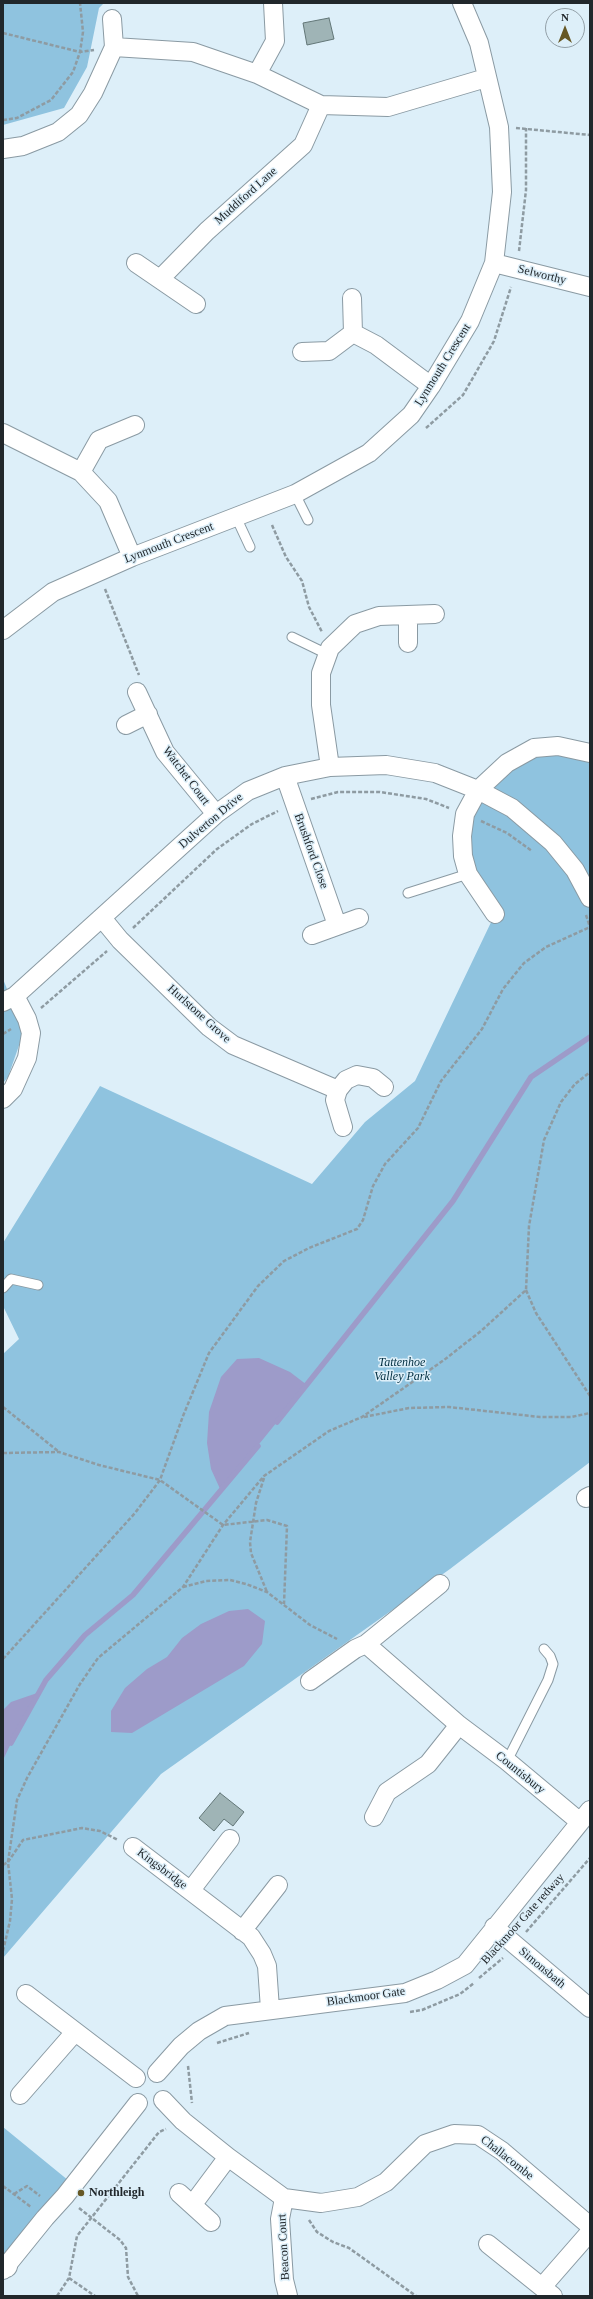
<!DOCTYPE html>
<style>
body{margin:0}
#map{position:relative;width:593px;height:2299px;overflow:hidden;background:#ddeff9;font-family:"Times New Roman",serif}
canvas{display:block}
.frame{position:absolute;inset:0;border:4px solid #21272b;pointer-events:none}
.north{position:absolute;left:545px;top:8px;width:40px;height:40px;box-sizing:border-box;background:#ddeff9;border:1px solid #929fa7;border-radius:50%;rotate:0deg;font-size:11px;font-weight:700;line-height:16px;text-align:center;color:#21272b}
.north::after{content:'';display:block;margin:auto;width:14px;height:18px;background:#665825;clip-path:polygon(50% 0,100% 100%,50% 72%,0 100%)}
</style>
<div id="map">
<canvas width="593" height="2299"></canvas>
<div class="frame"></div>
<div class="north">N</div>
</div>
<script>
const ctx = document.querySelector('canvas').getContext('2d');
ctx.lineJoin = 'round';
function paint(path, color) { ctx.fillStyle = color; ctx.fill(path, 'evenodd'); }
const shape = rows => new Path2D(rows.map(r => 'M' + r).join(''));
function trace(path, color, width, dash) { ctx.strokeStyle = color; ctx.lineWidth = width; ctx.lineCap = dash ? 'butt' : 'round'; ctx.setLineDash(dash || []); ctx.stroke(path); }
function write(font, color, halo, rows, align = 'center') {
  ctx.font = font + ' "Times New Roman",serif'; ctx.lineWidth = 3; ctx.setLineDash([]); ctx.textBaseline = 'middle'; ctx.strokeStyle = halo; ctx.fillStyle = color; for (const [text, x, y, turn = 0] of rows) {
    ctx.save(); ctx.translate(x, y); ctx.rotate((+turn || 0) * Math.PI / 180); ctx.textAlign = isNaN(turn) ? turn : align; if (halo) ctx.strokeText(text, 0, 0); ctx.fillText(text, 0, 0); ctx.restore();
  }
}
paint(shape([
 [3,3,104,3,99,8,87,67,64,108,3,125],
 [534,748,590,753,590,1462,450,1569,161,1774,3,1958,3,1354,19,1339,3,1306,3,1243,100,1086,312,1184,365,1122,415,1081,495,914,468,874,465,814],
 [3,979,24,1031,8,1077,3,1083],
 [3,2127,74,2185,3,2266]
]), '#8fc3df');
paint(shape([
 [259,1358,290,1372,307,1385,221,1491,211,1469,207,1443,209,1412,221,1377,237,1359],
 [248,1609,265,1621,262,1644,244,1666,132,1733,111,1732,111,1711,125,1688,147,1669,167,1657,182,1638,201,1624,229,1611],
 [40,1692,14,1737,3,1760,3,1710,11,1702]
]), '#9d9bc9');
trace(shape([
 [277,1422,453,1201,531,1077,590,1037],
 [11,1743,46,1680,85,1635,133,1595,258,1446]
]), '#9d9bc9', 5.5);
const building = shape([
 [329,18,334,39,307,45,303,23,329,18],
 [220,1793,244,1812,233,1826,224,1819,214,1831,199,1818,220,1793]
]);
paint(building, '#9fb4b6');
trace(building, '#627677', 1);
const service = shape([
 [295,494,308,520],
 [236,517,250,547],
 [292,637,327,654],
 [408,893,468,874],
 [3,1288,11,1279,38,1285],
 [507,1761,548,1680,553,1664,550,1656,544,1649]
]);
const minor = shape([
 [114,47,193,52,257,74,321,105,388,107,486,78],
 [257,74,275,41,273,3],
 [3,149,23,146,58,132,79,115,93,93,114,47,112,19],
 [136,263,196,304],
 [494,263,590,287],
 [160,279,207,231,303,145,321,105],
 [353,333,376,345,431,386],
 [302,352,329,351,353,333,352,298],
 [3,433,81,472,108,501,132,557],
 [81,472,99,440,135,425],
 [408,617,408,643],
 [3,630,53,592,132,557,295,494,369,453,411,415,431,386,470,321,494,263,502,192,499,127,479,43,462,3],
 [137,692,165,752,216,814],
 [126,725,148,714],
 [330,767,321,705,321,673,330,648,355,624,379,616,435,614],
 [285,776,337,925],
 [495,914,468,874,463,856,462,836,465,814,478,790,507,763,534,748,558,746,590,753],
 [102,918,120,940,209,1027,233,1045,338,1090],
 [312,935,359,918],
 [3,1002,15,996,216,814,248,791,285,776,330,767,386,765,435,773,478,790,512,808,553,843,575,870,590,898],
 [3,1099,13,1089,27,1058,31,1033,27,1019,15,996],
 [343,1127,335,1100,338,1090,346,1080,357,1075,373,1078,384,1087],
 [586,1498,590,1496],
 [366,1644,459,1725,507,1761,580,1822],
 [310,1681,355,1649,366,1644,440,1584],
 [374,1817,387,1792,428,1764,459,1725],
 [133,1847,251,1937,262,1954,267,1966,270,2009],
 [191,1890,230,1839],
 [494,1927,590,2008],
 [242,1931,278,1885],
 [26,1994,136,2078],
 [157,2073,181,2046,199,2031,225,2016,405,1993,437,1980,465,1965,590,1810],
 [20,2095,75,2032],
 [163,2100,183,2121,228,2157,284,2198,321,2203,358,2197,386,2182,425,2144,454,2134,478,2135,502,2151,590,2226],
 [179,2193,211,2222],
 [284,2198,280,2219,284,2280,288,2296],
 [193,2204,228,2157],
 [488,2244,553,2296],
 [3,2270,45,2218,65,2196,138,2103],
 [542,2287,590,2232]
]);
const tertiary = shape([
 [3,2266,6,2266]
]);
trace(service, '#8a9aa3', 11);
trace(minor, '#8a9aa3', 20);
trace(tertiary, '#8a9aa3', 24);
trace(shape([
 [3,33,80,52,94,50],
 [3,120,17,118,51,100,73,72,80,52,83,32,80,3],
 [516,128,590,135],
 [519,251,526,190,526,128],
 [426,428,463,395,494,341,511,287],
 [272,525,286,557,302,581,309,607,322,632],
 [105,589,139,675],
 [311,799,338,792,380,792,426,799,449,808],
 [481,821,507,833,532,851],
 [586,915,590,927],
 [133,928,217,849,252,824,278,811],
 [41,1008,107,951],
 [3,1034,11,1029],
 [526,1290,536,1313,590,1396],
 [3,1407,59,1452],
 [364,1417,409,1408,449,1407,540,1417,571,1417,590,1413],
 [3,1453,59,1452,99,1465,160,1480,223,1525,267,1520,287,1526,284,1604],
 [264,1478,256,1503,250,1542,251,1553,267,1592],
 [183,1587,206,1581,230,1580,246,1584,267,1592,310,1625,337,1639],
 [3,1659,135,1513,160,1480,183,1416,209,1353,258,1286,284,1261,309,1248,357,1229,363,1220,373,1186,385,1164,418,1128,441,1081,482,1029,503,989,524,963,546,947,590,927],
 [3,1865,8,1862,17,1800,27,1778,80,1684,98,1658,183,1587,223,1525,264,1476,329,1431,362,1417,444,1360,481,1331,526,1290,529,1226,544,1140,561,1102,575,1084,590,1072],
 [526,1932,590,1858],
 [3,1951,10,1921,12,1899,8,1862,23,1840,82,1828,100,1831,118,1840],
 [479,1978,503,1958],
 [410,2012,422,2010,460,1994,474,1983],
 [217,2043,249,2033],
 [188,2066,192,2103],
 [3,2186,31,2207],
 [14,2194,27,2186,40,2196],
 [79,2208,120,2240,126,2248,128,2277,138,2296],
 [309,2220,317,2232,333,2242,349,2248,416,2296],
 [69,2278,95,2296],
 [57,2296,69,2278,77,2236,159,2132,166,2129]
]), '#8e9ba2', 2.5, [4, 2]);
trace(service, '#fff', 9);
trace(minor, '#fff', 18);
trace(tertiary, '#fff', 22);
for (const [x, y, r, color] of [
 [81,2193,4,"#665825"]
]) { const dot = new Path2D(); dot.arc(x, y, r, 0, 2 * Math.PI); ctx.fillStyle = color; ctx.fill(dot); trace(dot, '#ddeff9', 1.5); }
write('12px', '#21272b', '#ddeff9', [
 ["Muddiford Lane",246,196,-42],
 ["Selworthy",542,275,14],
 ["Lynmouth Crescent",443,365,-58],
 ["Lynmouth Crescent",169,543,-21],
 ["Watchet Court",186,776,53],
 ["Dulverton Drive",211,821,-40],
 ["Brushford Close",311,851,70],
 ["Hurlstone Grove",199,1014,42],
 ["Countisbury",520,1773,39],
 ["Kingsbridge",162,1869,37],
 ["Blackmoor Gate redway",523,1919,-48],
 ["Simonsbath",542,1968,40],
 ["Blackmoor Gate",366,1997,-8],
 ["Challacombe",507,2158,38],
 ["Beacon Court",284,2247,-93]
]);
write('italic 12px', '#002e41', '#ddeff9', [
 ["Tattenhoe",402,1363],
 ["Valley Park",402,1377]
]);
write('bold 12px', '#21272b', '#ddeff9', [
 ["Northleigh",89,2193]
], 'left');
</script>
